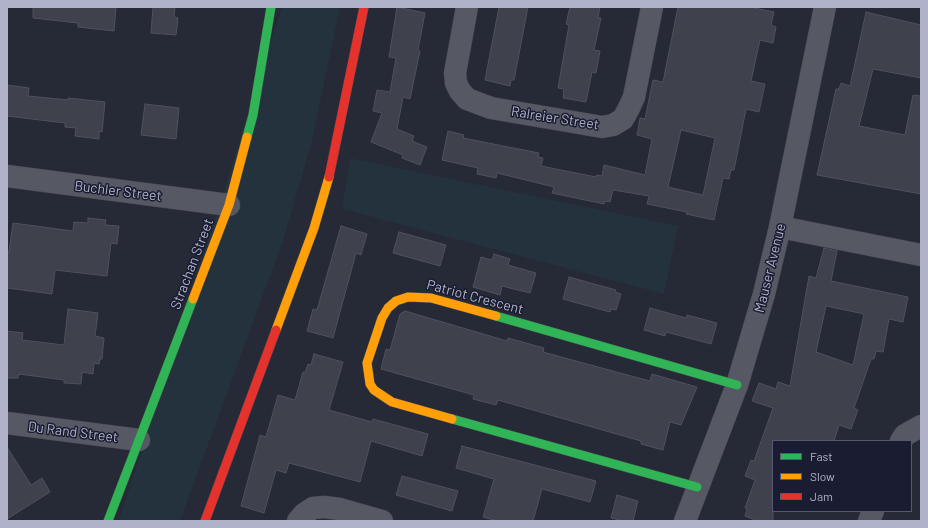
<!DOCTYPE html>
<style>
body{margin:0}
#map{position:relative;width:928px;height:528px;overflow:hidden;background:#262936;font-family:Barlow,sans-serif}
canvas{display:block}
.frame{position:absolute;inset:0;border:8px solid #afb2c8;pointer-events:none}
.legend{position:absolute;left:772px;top:440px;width:140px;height:72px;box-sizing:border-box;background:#1a1d31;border:1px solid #56596d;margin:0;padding:5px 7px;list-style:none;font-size:12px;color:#afb2c8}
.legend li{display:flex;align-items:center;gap:8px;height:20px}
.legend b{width:20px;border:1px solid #56596d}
</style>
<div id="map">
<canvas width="928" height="528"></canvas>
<div class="frame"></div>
<ul class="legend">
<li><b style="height:5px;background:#30b455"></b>Fast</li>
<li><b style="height:5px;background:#ff9f0a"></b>Slow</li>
<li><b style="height:5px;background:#e5322d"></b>Jam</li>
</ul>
</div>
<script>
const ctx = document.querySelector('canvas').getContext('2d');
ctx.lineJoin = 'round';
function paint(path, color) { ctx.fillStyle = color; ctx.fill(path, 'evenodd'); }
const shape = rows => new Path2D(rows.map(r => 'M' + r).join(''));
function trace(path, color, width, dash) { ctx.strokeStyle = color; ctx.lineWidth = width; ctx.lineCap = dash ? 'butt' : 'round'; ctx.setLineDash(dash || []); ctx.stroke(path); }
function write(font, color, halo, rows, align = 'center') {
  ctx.font = font + ' Barlow,sans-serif'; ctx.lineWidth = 3; ctx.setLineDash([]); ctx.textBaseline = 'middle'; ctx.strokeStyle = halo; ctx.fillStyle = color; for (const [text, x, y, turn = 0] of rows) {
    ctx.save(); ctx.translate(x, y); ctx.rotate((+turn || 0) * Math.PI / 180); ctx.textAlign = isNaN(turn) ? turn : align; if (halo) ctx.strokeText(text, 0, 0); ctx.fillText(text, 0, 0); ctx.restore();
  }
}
paint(shape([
 [282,7,340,7,312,141,283,241,180,521,119,521],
 [350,158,678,226,664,294,342,209]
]), '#23323c');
const building = shape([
 [33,7,116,7,114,31,78,27,78,23,33,18,33,7],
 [153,7,175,7,174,17,178,18,176,35,151,33,153,7],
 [397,7,425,13,418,50,420,51,410,99,403,97,397,129,414,136,412,141,427,147,420,165,402,158,403,155,371,142,382,113,373,111,377,90,390,92,396,58,389,57,397,7],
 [499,7,528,7,514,80,511,80,510,86,485,80,499,7],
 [570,7,600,7,598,18,601,18,594,50,600,51,596,73,592,72,586,102,563,98,564,89,558,88,569,25,566,24,570,7],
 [678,7,749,7,774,12,771,25,776,27,773,43,760,40,751,81,765,84,759,112,746,109,734,170,731,170,729,179,723,178,714,220,686,214,687,212,647,204,649,196,613,190,610,202,605,201,604,204,552,193,554,187,497,173,496,178,477,174,478,168,442,160,448,131,464,135,463,138,539,153,538,157,543,158,541,166,596,177,597,175,602,176,604,165,645,175,652,139,637,135,640,118,645,119,653,80,663,82,678,7],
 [681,130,715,138,703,195,668,187,681,130],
 [866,12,921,25,921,78,873,69,859,126,905,135,913,95,921,96,921,194,817,175,836,89,839,89,841,83,850,86,866,12],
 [7,85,29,88,28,96,68,100,68,98,105,102,102,132,99,131,99,139,75,136,76,128,65,127,65,123,7,116,7,85],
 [145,104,179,108,176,139,141,135,145,104],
 [88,218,106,220,105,225,119,226,117,244,111,243,107,276,55,270,52,294,7,288,7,252,9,252,13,223,73,231,74,222,88,223,88,218],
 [341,226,367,234,361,255,356,253,333,338,307,331,313,309,317,310,341,226],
 [399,232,446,245,440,266,393,253,399,232],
 [824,248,837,251,831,281,908,297,903,322,889,319,883,352,876,351,874,359,871,359,854,408,858,410,851,429,839,425,834,441,773,441,773,521,758,521,745,516,747,509,745,508,755,480,745,476,751,460,754,461,773,408,752,401,759,383,776,389,778,382,790,386,809,276,816,278,824,248],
 [826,306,864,314,853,365,816,352,826,306],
 [494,254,510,259,508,265,536,273,530,293,502,286,500,295,473,287,481,257,492,260,494,254],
 [569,277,616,290,615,292,621,294,616,310,611,309,610,312,563,299,569,277],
 [650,308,686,318,687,315,717,323,711,344,666,332,665,336,644,330,650,308],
 [68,309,98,313,95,336,104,338,102,359,100,359,99,364,94,363,93,374,82,372,81,384,64,383,64,380,19,374,18,378,7,378,7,331,23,333,22,340,64,345,68,309],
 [405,311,507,341,508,338,544,348,543,352,609,370,650,381,652,374,697,387,681,425,670,422,663,450,641,444,641,441,498,400,496,405,473,399,474,395,381,369,386,349,390,350,400,314,405,311],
 [314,354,343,362,329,410,372,422,373,419,428,434,422,456,371,441,360,482,289,463,286,473,276,470,264,513,241,506,260,435,266,437,278,395,295,400,303,372,305,373,308,364,311,365,314,354],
 [462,446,596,481,590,502,542,489,533,521,497,521,483,517,494,479,456,468,462,446],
 [7,447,31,485,42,478,50,492,7,519,7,447],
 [402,476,458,491,452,511,396,495,402,476],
 [617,495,638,501,633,521,624,521,611,518,617,495]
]);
paint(building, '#3f414c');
trace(building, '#4e515e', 1);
const street = shape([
 [467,7,455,73,456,83,460,91,467,99,491,108,602,127,613,125,623,119,629,108,634,97,652,7],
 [7,176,229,205],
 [780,227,921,255],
 [7,423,139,440],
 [901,441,905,435,921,426],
 [298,521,304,514,313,508,324,507,340,509,382,521],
 [685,521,737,385,764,294,780,227,825,7],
 [869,521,873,511]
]);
const fast = shape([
 [247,137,253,115,271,7],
 [496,316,737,385],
 [452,419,697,487],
 [108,521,193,299]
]);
const slow = shape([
 [193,299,229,205,247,137],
 [276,330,314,228,329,177],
 [452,419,392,402,374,390,370,384,367,363,382,318,388,308,396,301,408,297,431,298,496,316]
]);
const jam = shape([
 [329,177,364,7],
 [205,521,276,330]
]);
trace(street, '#41434d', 23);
trace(fast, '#41434d', 10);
trace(slow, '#41434d', 10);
trace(jam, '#41434d', 10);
trace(street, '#565864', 22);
trace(fast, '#30b455', 9);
trace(slow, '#ff9f0a', 9);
trace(jam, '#e5322d', 9);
write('14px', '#afb2c8', '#1a1d31', [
 ["Ralreier Street",555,118,9],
 ["Buchler Street",118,191,7],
 ["Strachan Street",192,264,-69],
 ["Mauser Avenue",770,268,-76],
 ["Patriot Crescent",475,297,15],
 ["Du Rand Street",73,432,7]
]);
</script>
